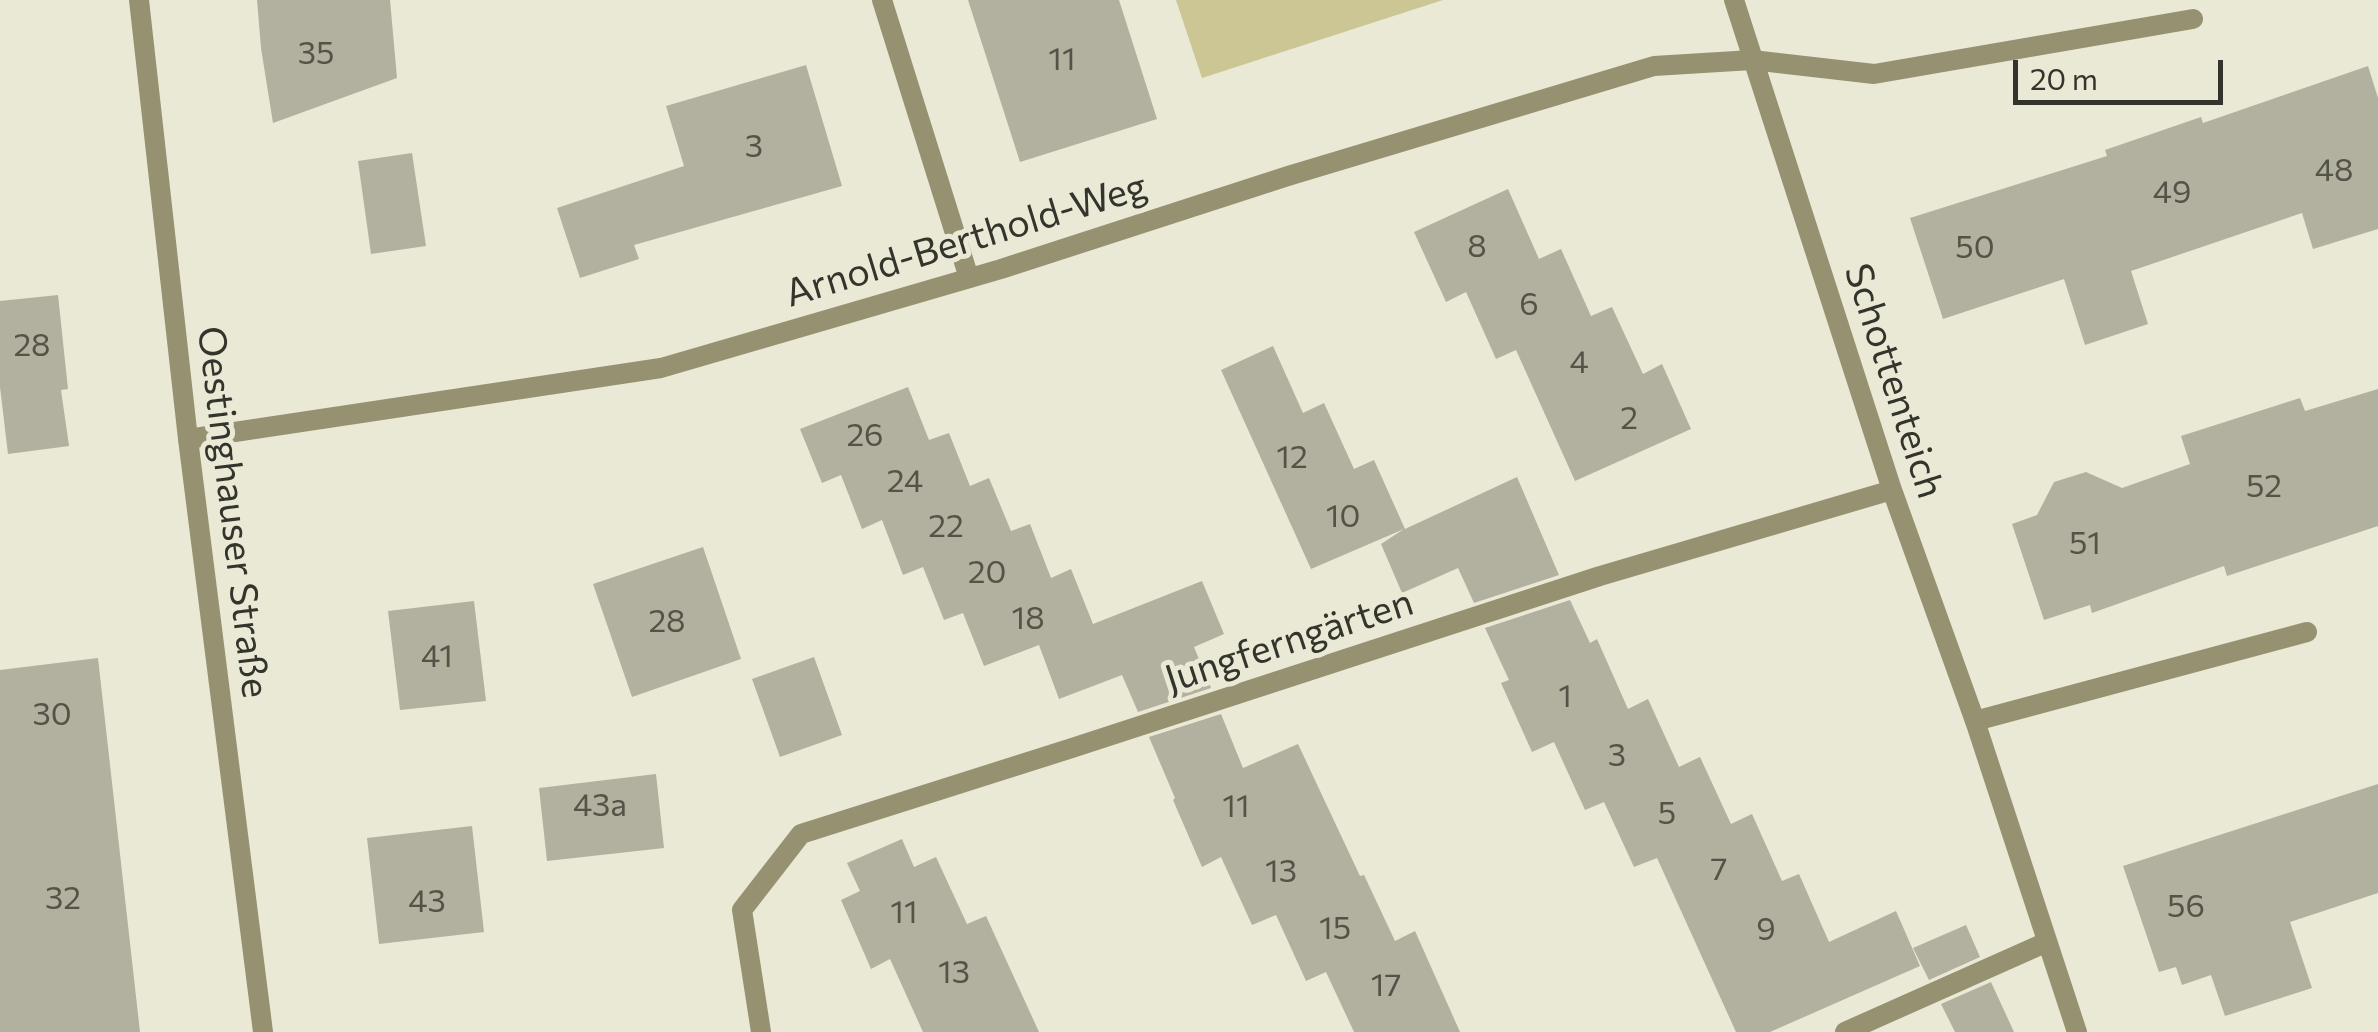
<!DOCTYPE html>
<meta charset="utf-8">
<style>
body{margin:0}
#map{position:relative;width:2378px;height:1032px;overflow:hidden;background:#eae9d6;font-family:Commissioner,sans-serif}
canvas{display:block}
.scale{position:absolute;left:2013px;top:60px;width:210px;height:45px;box-sizing:border-box;border:5px solid #34342c;border-top:0;padding-left:12px;font-size:30px;line-height:35px;white-space:nowrap;color:#34342c;-webkit-text-stroke:8px #eae9d6;paint-order:stroke}
</style>
<div id="map">
<canvas width="2378" height="1032"></canvas>
<div class="scale">20 m</div>
</div>
<script>
const ctx = document.querySelector('canvas').getContext('2d');
ctx.lineJoin = 'round';
function paint(path, color) { ctx.fillStyle = color; ctx.fill(path, 'evenodd'); }
const shape = rows => new Path2D(rows.map(r => 'M' + r).join(''));
function trace(path, color, width, dash) { ctx.strokeStyle = color; ctx.lineWidth = width; ctx.lineCap = dash ? 'butt' : 'round'; ctx.setLineDash(dash || []); ctx.stroke(path); }
function write(font, color, halo, rows, align = 'center') {
  ctx.font = font + ' Commissioner,sans-serif'; ctx.lineWidth = 10; ctx.setLineDash([]); ctx.textBaseline = 'middle'; ctx.strokeStyle = halo; ctx.fillStyle = color; for (const [text, x, y, turn = 0] of rows) {
    ctx.save(); ctx.translate(x, y); ctx.rotate((+turn || 0) * Math.PI / 180); ctx.textAlign = isNaN(turn) ? turn : align; if (halo) ctx.strokeText(text, 0, 0); ctx.fillText(text, 0, 0); ctx.restore();
  }
}
paint(shape([
 [1176,0,1443,0,1202,78]
]), '#cbc694');
paint(shape([
 [257,0,390,0,397,78,273,123,261,48],
 [968,0,1119,0,1157,119,1020,162],
 [806,65,842,186,634,245,639,259,580,278,557,208,684,166,666,106],
 [2368,66,2378,98,2378,229,2313,249,2302,213,2131,271,2148,324,2085,345,2064,279,1943,319,1910,218,2107,156,2105,150,2201,117,2203,123],
 [412,153,426,246,371,254,358,161],
 [1508,189,1539,259,1561,249,1591,316,1612,307,1643,374,1662,364,1691,429,1575,481,1516,350,1496,359,1466,292,1446,302,1414,232],
 [58,295,68,389,61,390,69,446,8,454,0,387,0,301],
 [1273,346,1303,413,1324,403,1354,469,1374,460,1405,529,1517,477,1559,575,1474,603,1458,568,1402,593,1381,544,1404,529,1311,569,1221,370],
 [908,387,929,440,949,433,970,486,989,478,1011,531,1030,524,1051,578,1071,569,1093,624,1202,581,1224,634,1194,647,1211,688,1138,712,1122,675,1059,699,1039,645,984,666,963,613,944,620,923,567,903,575,882,520,862,529,841,475,822,483,800,429],
 [2378,389,2378,526,2227,576,2224,566,2092,613,2090,605,2044,620,2012,524,2037,515,2054,482,2086,472,2122,488,2190,464,2181,436,2300,398,2305,411],
 [703,547,741,659,632,697,593,584],
 [1570,600,1590,643,1597,639,1628,709,1648,699,1679,767,1700,757,1731,824,1752,814,1782,881,1799,874,1829,942,1896,911,1920,966,1770,1032,1736,1032,1657,858,1634,867,1604,802,1585,810,1554,742,1532,752,1501,683,1509,680,1485,628],
 [474,601,486,701,400,710,388,611],
 [814,657,842,735,780,757,752,679],
 [98,658,140,1032,0,1032,0,670],
 [1221,714,1243,768,1298,744,1360,876,1364,875,1395,941,1415,931,1460,1032,1354,1032,1326,972,1306,981,1276,915,1252,925,1221,857,1202,867,1173,800,1175,798,1149,737],
 [656,774,664,848,547,861,539,788],
 [2378,784,2378,893,2290,922,2312,988,2225,1016,2211,975,2182,985,2176,967,2159,972,2123,866],
 [472,826,484,932,379,944,367,838],
 [902,839,914,867,936,857,967,924,986,916,1039,1032,923,1032,890,959,871,969,841,900,860,891,847,863],
 [1966,925,1980,957,1929,980,1913,948],
 [1991,982,2014,1032,1955,1032,1941,1004]
]), '#b2b09e');
trace(shape([
 [882,0,969,278],
 [1752,60,1874,74,2193,19],
 [1975,721,2307,632],
 [1845,1032,2047,942]
]), '#959171', 20);
trace(shape([
 [1734,0,1892,490,1975,721,2077,1032],
 [188,439,661,368,1001,269,1288,176,1654,66,1752,60],
 [761,1032,742,910,801,834,1072,748,1600,576,1892,490]
]), '#959171', 20);
trace(shape([
 [139,0,188,439,263,1032]
]), '#959171', 20);
write('32px', '#545348', null, [
 ["35",316,53],
 ["11",1062,59],
 ["3",754,146],
 ["48",2334,170],
 ["49",2172,192],
 ["8",1477,246],
 ["50",1975,247],
 ["6",1529,304],
 ["28",32,345],
 ["4",1579,362],
 ["2",1629,418],
 ["26",865,435],
 ["12",1292,457],
 ["24",905,481],
 ["52",2264,486],
 ["10",1343,516],
 ["22",946,526],
 ["51",2085,543],
 ["20",987,572],
 ["18",1028,618],
 ["28",667,621],
 ["41",437,656],
 ["1",1565,696],
 ["30",52,714],
 ["3",1617,755],
 ["43a",600,805],
 ["11",1236,806],
 ["5",1667,813],
 ["7",1719,869],
 ["13",1281,871],
 ["32",63,898],
 ["43",427,901],
 ["56",2186,906],
 ["11",904,912],
 ["15",1335,928],
 ["9",1766,929],
 ["13",954,972],
 ["17",1386,985]
]);
write('38px', '#34342c', '#eae9d6', [
 ["Arnold-Berthold-Weg",966,240,-17],
 ["Schottenteich",1894,381,72],
 ["Oestinghauser Straße",233,512,83],
 ["Jungferngärten",1289,641,-18]
]);
</script>
